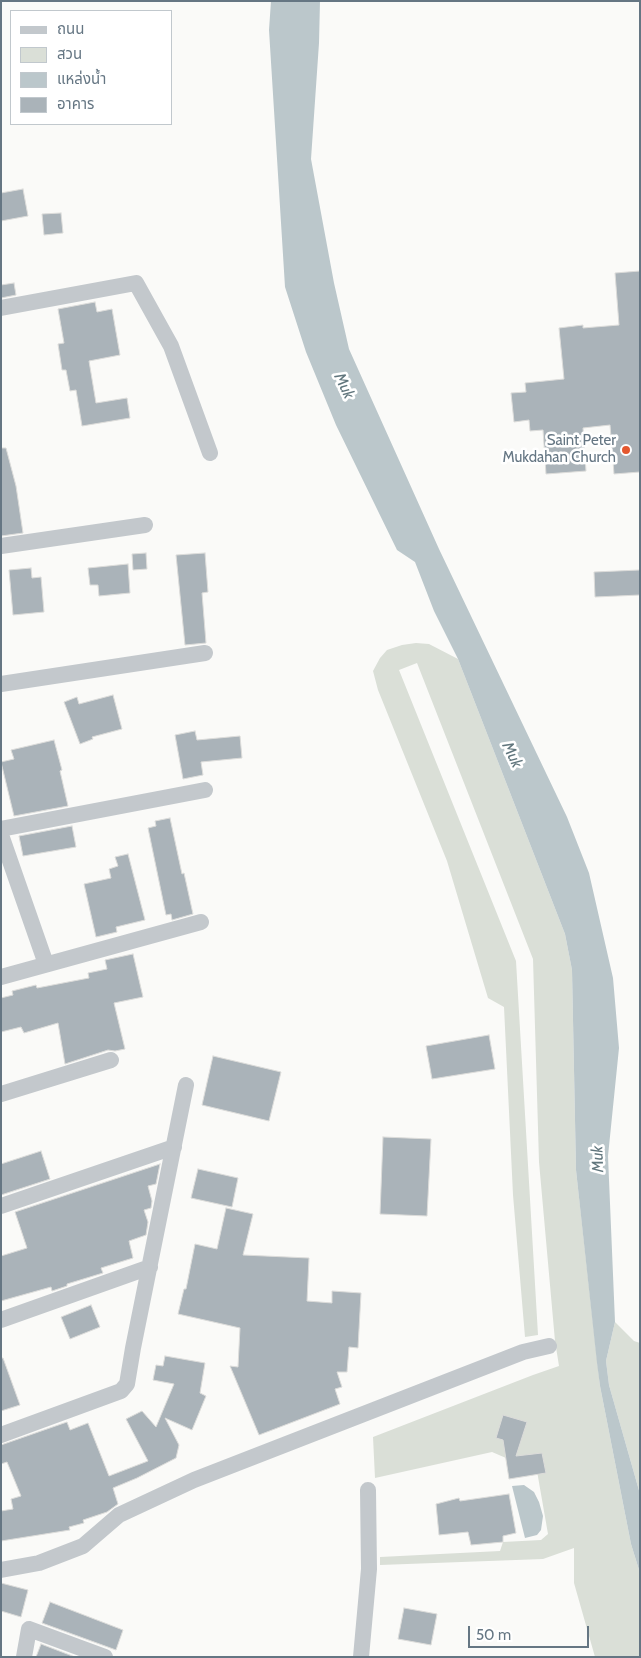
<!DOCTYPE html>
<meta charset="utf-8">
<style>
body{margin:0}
#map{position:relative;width:641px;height:1658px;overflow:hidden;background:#fafaf8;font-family:Cabin,"Noto Sans Thai",sans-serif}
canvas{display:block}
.frame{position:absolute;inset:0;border:2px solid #657683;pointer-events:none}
.legend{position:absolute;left:10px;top:10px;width:162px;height:115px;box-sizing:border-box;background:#fff;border:1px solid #c1c8cd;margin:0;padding:6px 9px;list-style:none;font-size:15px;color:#657683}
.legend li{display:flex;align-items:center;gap:10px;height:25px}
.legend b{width:25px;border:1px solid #c1c8cd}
.scale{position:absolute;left:468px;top:1626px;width:121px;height:22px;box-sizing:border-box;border:2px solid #657683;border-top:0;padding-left:6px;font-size:15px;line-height:18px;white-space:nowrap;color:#657683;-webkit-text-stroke:4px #fff;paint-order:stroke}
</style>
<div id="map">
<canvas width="641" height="1658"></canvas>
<div class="frame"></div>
<ul class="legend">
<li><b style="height:6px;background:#c3c8cc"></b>ถนน</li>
<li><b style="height:14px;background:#dadfd7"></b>สวน</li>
<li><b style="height:14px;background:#bbc7cb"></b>แหล่งน้ำ</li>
<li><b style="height:14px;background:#aab3b9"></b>อาคาร</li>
</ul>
<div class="scale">50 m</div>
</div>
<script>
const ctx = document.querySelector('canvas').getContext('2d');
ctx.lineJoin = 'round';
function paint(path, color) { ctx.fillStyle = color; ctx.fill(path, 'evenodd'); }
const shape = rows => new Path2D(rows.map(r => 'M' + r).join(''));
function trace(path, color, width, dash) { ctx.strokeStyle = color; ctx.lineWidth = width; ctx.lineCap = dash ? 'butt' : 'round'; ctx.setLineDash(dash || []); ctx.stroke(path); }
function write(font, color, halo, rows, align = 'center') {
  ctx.font = font + ' Cabin,sans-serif'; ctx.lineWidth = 5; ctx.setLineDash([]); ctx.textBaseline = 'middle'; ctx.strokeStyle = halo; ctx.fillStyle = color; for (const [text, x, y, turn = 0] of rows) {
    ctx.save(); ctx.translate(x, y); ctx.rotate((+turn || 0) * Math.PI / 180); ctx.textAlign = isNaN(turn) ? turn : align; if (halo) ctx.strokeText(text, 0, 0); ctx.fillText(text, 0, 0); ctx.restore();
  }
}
paint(shape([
 [416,643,429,644,458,659,565,934,572,970,576,1170,600,1386,631,1544,640,1573,640,1657,595,1657,574,1583,574,1548,543,1559,380,1565,380,1557,500,1551,503,1542,541,1540,548,1534,534,1454,506,1458,492,1452,375,1478,373,1437,533,1375,559,1366,555,1341,539,1162,533,959,417,663,399,670,516,961,538,1335,525,1337,513,1195,504,1007,488,998,447,861,378,690,373,671,380,658,387,650,402,645],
 [615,1322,634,1341,640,1343,640,1494,609,1385,606,1361]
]), '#dadfd7');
paint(shape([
 [271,1,320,1,319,43,311,159,334,283,349,349,439,549,567,817,589,873,613,978,619,1048,608,1156,615,1322,606,1361,609,1385,640,1494,640,1573,631,1544,600,1386,597,1363,576,1170,572,970,565,934,458,659,434,611,415,562,397,550,336,425,306,352,285,287,269,30],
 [524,1485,534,1492,539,1502,543,1516,541,1530,537,1535,525,1538,512,1486]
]), '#bbc7cb');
const building = shape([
 [23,189,28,216,1,221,1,193,23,189],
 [61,213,63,233,44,235,42,214,61,213],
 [640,271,640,472,614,474,610,425,583,428,586,471,546,474,543,430,530,431,529,420,514,422,511,393,526,392,525,383,564,379,559,328,583,325,583,328,619,325,615,273,640,271],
 [14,283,16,295,1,298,1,285,14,283],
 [95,302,97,312,112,309,120,355,89,361,96,403,127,398,130,418,82,426,76,390,70,391,66,370,62,370,58,344,64,343,58,309,95,302],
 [1,448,6,448,16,486,23,533,1,536,1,448],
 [146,553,147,569,133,570,132,554,146,553],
 [205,553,208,592,202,593,206,643,185,645,176,555,205,553],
 [128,564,130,593,99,596,98,585,90,585,88,568,128,564],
 [31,568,32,578,41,577,44,612,13,615,9,570,31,568],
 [640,570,640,595,595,597,594,572,640,570],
 [113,695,122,729,92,737,93,739,80,744,64,702,77,697,79,704,113,695],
 [195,731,197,740,240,736,242,758,201,762,203,775,183,779,175,735,195,731],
 [54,740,62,770,60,771,68,806,14,816,1,762,14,759,11,750,54,740],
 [170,818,182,874,184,873,193,914,172,920,171,914,166,915,148,828,156,826,155,821,170,818],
 [72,826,76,847,23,856,19,836,72,826],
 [128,854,145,920,116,927,117,932,96,937,84,884,111,878,109,869,118,866,115,857,128,854],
 [133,954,143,997,114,1003,125,1049,115,1051,108,1050,65,1064,58,1023,24,1033,21,1027,1,1032,1,998,13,995,12,991,36,985,37,988,89,978,88,973,107,969,105,960,133,954],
 [489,1035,495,1069,432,1079,426,1046,489,1035],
 [213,1056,281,1072,269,1121,202,1105,213,1056],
 [383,1137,431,1139,427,1216,380,1214,383,1137],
 [41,1151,50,1179,1,1195,1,1164,41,1151],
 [160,1164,156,1184,148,1186,152,1201,151,1208,144,1210,148,1222,146,1235,129,1241,133,1258,101,1268,103,1273,67,1284,67,1286,52,1291,51,1287,1,1301,1,1256,27,1248,15,1212,160,1164],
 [198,1169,238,1178,232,1207,191,1198,198,1169],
 [226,1208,253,1214,243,1255,309,1258,307,1301,332,1303,332,1291,361,1293,358,1348,349,1347,347,1372,337,1372,342,1387,335,1389,340,1404,259,1435,230,1366,238,1367,240,1328,178,1314,184,1289,186,1289,195,1244,217,1249,226,1208],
 [91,1305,100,1327,70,1339,61,1317,91,1305],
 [165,1356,205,1363,200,1393,206,1396,192,1430,165,1418,179,1445,176,1458,137,1478,113,1488,118,1504,107,1512,83,1520,84,1523,69,1527,70,1530,1,1541,1,1511,13,1509,11,1499,21,1496,7,1462,1,1464,1,1445,67,1422,70,1430,88,1423,109,1476,148,1461,126,1419,142,1411,156,1427,174,1384,153,1380,156,1365,163,1366,165,1356],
 [1,1358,3,1358,20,1405,1,1411,1,1358],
 [503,1415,527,1422,516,1456,542,1453,546,1473,509,1479,503,1440,496,1438,503,1415],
 [509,1494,516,1533,503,1536,503,1542,471,1545,468,1532,439,1535,436,1504,459,1498,460,1501,509,1494],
 [1,1583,28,1590,21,1617,1,1611,1,1583],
 [50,1602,123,1630,116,1650,42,1623,50,1602],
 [404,1608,437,1614,431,1645,398,1639,404,1608],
 [41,1644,75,1657,36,1657,41,1644]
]);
paint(building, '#aab3b9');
trace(building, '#dcdcda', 1);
trace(shape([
 [1,308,136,283,171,346,210,453],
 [1,546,145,525],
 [1,684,205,653],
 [1,829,205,790],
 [1,835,46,964],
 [1,977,201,922],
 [1,1094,111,1060],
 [1,1206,174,1147],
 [1,1320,150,1267],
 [1,1435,121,1391,127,1384,133,1348,186,1085],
 [1,1570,39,1563,83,1546,119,1515,194,1480,523,1352,549,1346],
 [24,1657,29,1629,105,1657],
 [361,1657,369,1569,368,1490]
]), '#c3c8cc', 16);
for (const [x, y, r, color] of [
 [626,450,5,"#e4572e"]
]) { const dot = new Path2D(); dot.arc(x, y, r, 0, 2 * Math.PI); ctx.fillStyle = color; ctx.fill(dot); trace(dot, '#fff', 2); }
write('15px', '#657683', '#fff', [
 ["Saint Peter",616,441],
 ["Mukdahan Church",616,458]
], 'right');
write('italic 16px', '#60757c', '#fff', [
 ["Muk",344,386,65],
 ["Muk",512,755,65],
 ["Muk",598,1159,-92]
]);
</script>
